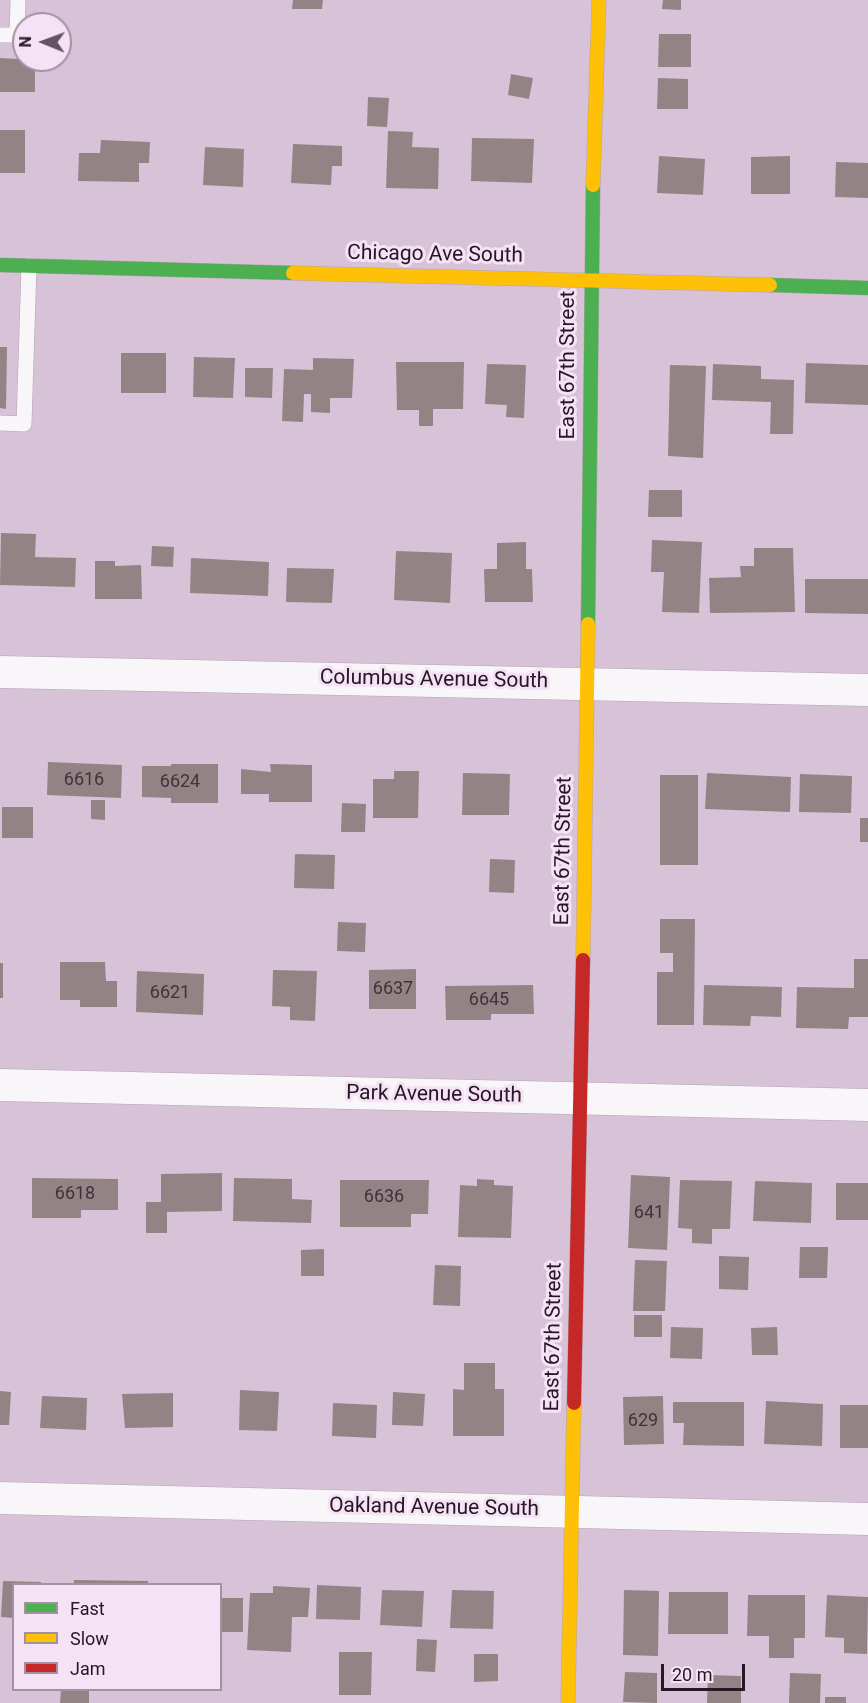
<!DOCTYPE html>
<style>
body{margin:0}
#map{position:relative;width:868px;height:1703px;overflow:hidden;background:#d8c2d8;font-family:Roboto,sans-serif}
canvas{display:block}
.legend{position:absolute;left:12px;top:1583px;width:210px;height:108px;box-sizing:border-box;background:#f6e2f5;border:2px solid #a291a2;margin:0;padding:8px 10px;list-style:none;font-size:18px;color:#251725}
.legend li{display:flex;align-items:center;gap:12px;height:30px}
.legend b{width:30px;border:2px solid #a291a2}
.north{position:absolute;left:12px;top:12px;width:60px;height:60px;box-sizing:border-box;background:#f6e2f5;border:2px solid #a291a2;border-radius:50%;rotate:271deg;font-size:16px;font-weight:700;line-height:24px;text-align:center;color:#251725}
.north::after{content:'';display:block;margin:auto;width:21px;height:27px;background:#645364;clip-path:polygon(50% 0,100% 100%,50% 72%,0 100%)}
.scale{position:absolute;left:661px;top:1664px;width:84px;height:27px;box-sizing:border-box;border:3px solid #251725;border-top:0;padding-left:8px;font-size:18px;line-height:21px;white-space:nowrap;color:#251725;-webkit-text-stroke:4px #f6e2f5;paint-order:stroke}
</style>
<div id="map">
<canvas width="868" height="1703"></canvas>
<ul class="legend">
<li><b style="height:8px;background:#4caf50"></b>Fast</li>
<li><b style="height:8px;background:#ffc107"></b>Slow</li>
<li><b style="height:8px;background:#c62828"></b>Jam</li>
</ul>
<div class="north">N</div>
<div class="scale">20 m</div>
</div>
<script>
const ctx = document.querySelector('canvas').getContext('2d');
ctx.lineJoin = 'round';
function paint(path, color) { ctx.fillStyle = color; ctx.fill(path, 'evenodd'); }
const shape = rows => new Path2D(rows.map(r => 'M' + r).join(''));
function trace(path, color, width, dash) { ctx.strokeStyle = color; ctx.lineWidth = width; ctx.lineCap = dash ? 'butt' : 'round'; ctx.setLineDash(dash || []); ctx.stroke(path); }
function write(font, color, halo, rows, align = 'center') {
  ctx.font = font + ' Roboto,sans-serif'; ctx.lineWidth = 6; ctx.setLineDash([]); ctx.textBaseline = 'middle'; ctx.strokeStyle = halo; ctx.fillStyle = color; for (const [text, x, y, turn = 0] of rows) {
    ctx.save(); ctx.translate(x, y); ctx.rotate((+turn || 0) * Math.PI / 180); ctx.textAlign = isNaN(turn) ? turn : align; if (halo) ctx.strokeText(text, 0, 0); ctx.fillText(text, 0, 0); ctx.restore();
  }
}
paint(shape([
 [293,0,323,0,322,9,292,9],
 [663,0,681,0,681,10,662,9],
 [659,34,691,34,691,67,658,67],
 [0,58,35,60,35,92,0,92],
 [511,74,533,78,529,99,508,95],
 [658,78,688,79,688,109,657,109],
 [368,97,389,98,387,127,367,126],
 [0,130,25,130,25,173,0,173],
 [388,131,413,132,412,147,439,148,438,189,386,188],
 [472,138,534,139,532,183,471,181],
 [101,140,150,142,149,163,139,163,139,182,78,181,79,153,100,153],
 [293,144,342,146,342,166,332,166,331,185,291,183],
 [205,147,244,149,243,187,203,185],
 [659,156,705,159,703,195,657,193],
 [790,156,790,194,751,194,751,157],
 [836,162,868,163,868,198,835,197],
 [0,347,7,347,6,409,0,408],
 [121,353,166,353,166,393,121,393],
 [194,357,235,358,233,398,193,397],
 [313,358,354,359,352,398,330,398,330,413,311,412,311,394,304,394,303,422,282,421,284,369,313,370],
 [396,362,464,362,463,409,433,409,433,426,419,426,419,410,397,410],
 [806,363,868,365,868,405,805,403],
 [487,364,526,365,524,418,506,417,507,405,485,404],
 [713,364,761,366,761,379,794,380,793,434,770,434,771,402,712,400],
 [670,365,706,366,703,458,668,456],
 [245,368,273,368,272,398,245,397],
 [649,490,682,490,682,517,648,517],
 [1,533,36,534,35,557,76,558,75,587,0,585],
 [652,540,702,542,699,613,662,612,664,572,651,572],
 [526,542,526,569,532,569,533,602,485,602,484,569,497,569,497,543],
 [152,546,174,547,173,567,151,566],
 [754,548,793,548,795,612,710,613,709,578,741,577,740,566,754,566],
 [396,551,452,553,450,603,394,600],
 [191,558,269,562,268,596,190,593],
 [95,561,115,561,115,566,141,565,142,599,95,599],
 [287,568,334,569,332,603,286,602],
 [805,579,868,579,868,614,805,613],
 [48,762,122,765,121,798,47,795],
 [171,764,218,764,218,803,171,803,171,798,142,797,142,766,171,766],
 [270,764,312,765,312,802,269,802,269,794,241,794,241,769,271,772],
 [394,771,419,771,418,818,373,818,373,779,394,779],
 [463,773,510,774,509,815,462,815],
 [707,773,791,777,790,812,705,809],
 [800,774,852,776,851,813,799,812],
 [660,775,698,775,698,865,660,865],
 [91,800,105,800,105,820,91,819],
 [342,803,366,804,365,832,341,832],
 [2,807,33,807,33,838,2,838],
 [860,818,868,818,868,842,860,842],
 [295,854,335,855,334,889,294,888],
 [490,859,515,860,514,893,489,892],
 [660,919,695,919,694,1025,657,1025,657,972,673,972,673,953,660,953],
 [338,922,366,923,365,952,337,951],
 [854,959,868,959,868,1017,849,1017,848,1029,796,1028,797,987,854,988],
 [60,962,105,962,106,981,117,981,117,1007,80,1007,80,1000,60,1000],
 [0,963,3,963,3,998,0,998],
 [416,969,416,1009,369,1009,369,970],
 [273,970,317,971,315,1021,290,1020,290,1007,272,1006],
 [137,971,204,974,203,1015,136,1012],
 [533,985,534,1014,491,1014,491,1020,446,1020,445,986],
 [704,985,782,987,781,1017,751,1016,750,1026,703,1025],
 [222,1173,222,1211,167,1212,167,1233,146,1233,146,1202,161,1202,161,1174],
 [631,1175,670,1177,667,1250,628,1248],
 [32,1178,118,1179,118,1210,81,1210,81,1218,32,1218],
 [234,1178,292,1179,292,1199,312,1200,311,1223,233,1221],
 [477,1179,494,1180,494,1185,513,1186,511,1238,458,1237,460,1185,477,1186],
 [340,1180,429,1180,428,1214,411,1214,411,1227,340,1227],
 [680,1180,732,1181,730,1229,712,1229,712,1244,692,1243,692,1229,678,1228],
 [755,1181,812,1183,811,1223,753,1221],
 [836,1183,868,1183,868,1220,836,1220],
 [800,1247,828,1247,827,1278,799,1278],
 [324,1249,324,1276,301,1276,301,1250],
 [719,1256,749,1257,748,1290,719,1289],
 [635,1260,667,1261,665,1311,633,1311],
 [435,1265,461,1266,460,1306,433,1305],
 [634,1315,662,1315,662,1337,634,1337],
 [671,1327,703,1328,702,1359,670,1358],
 [777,1327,778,1355,752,1355,751,1328],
 [464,1363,495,1363,495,1389,504,1389,504,1436,453,1436,453,1389,464,1390],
 [240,1390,279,1392,277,1431,239,1430],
 [0,1391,11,1392,9,1425,0,1425],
 [393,1392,425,1394,423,1426,392,1425],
 [173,1393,173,1427,125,1428,122,1394],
 [42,1396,87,1398,86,1430,40,1428],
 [663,1396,664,1444,624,1445,623,1397],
 [766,1401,823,1404,822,1446,764,1444],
 [673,1402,744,1402,744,1446,683,1445,684,1423,673,1423],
 [333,1403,377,1405,376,1438,332,1436],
 [840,1405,868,1405,868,1448,840,1448],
 [74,1580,148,1581,148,1584,74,1584],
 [3,1581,41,1582,41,1584,14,1584,14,1618,1,1617],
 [317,1585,361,1587,360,1620,316,1619],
 [273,1586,310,1588,308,1617,292,1617,291,1652,247,1650,250,1593,273,1593],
 [382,1590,424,1591,422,1627,380,1625],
 [452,1590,494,1591,493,1629,450,1628],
 [624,1590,659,1591,658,1656,623,1655],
 [669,1592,728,1592,728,1634,668,1634],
 [748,1595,805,1595,805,1638,794,1638,794,1658,769,1658,769,1636,747,1636],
 [827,1595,868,1597,867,1654,844,1653,844,1638,825,1637],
 [220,1598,243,1598,243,1632,220,1632],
 [417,1639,437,1640,435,1672,416,1671],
 [339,1652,372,1652,371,1695,339,1695],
 [474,1654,498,1654,498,1681,474,1682],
 [625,1672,657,1673,657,1703,623,1702],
 [790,1673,821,1674,820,1703,789,1703],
 [708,1675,741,1676,741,1703,707,1703],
 [61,1690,89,1690,89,1703,60,1703],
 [825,1697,846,1697,846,1703,825,1703]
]), '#928485');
const lane = shape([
 [0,35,17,35,18,0],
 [0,423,24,424,29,266]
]);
const street = shape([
 [0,672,868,690],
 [0,1085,868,1105],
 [0,1498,868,1519]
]);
const fast = shape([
 [0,265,293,273],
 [770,285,868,288],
 [588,624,593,185]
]);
const slow = shape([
 [593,185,599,0],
 [293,273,770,285],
 [583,960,588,624],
 [568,1703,574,1403]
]);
const jam = shape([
 [574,1403,583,960]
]);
trace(lane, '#b4a3b4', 16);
trace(street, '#b4a3b4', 33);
trace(fast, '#b4a3b4', 15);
trace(slow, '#b4a3b4', 15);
trace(jam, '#b4a3b4', 15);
trace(lane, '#f9f6f9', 15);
trace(street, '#f9f6f9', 32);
trace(fast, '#4caf50', 14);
trace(slow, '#ffc107', 14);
trace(jam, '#c62828', 14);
write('18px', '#40323d', null, [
 ["6616",84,780],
 ["6624",180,782],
 ["6637",393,989],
 ["6621",170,993],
 ["6645",489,1000],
 ["6618",75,1194],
 ["6636",384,1197],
 ["641",649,1213],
 ["629",643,1421]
]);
write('21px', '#251725', '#f6e2f5', [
 ["Chicago Ave South",435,255,1],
 ["East 67th Street",569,365,-90],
 ["Columbus Avenue South",434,680,1],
 ["East 67th Street",564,851,-89],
 ["Park Avenue South",434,1095,1],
 ["East 67th Street",554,1337,-89],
 ["Oakland Avenue South",434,1508,1]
]);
</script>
